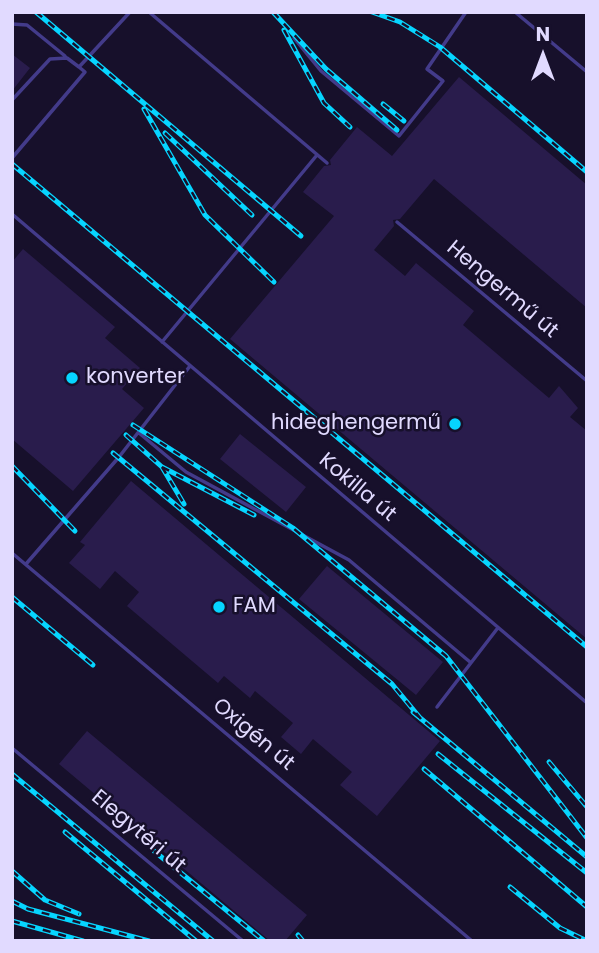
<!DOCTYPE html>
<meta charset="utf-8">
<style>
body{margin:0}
#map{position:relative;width:599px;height:953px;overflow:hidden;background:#17102b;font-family:Poppins,sans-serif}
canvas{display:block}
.frame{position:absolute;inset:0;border:14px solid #e1daff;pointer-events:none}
.north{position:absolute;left:508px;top:21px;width:70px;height:70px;-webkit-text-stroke:5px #17102b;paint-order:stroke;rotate:0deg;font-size:19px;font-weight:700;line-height:28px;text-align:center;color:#e1daff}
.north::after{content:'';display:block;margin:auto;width:24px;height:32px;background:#e1daff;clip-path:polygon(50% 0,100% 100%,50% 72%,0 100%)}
</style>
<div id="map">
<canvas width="599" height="953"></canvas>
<div class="frame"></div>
<div class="north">N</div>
</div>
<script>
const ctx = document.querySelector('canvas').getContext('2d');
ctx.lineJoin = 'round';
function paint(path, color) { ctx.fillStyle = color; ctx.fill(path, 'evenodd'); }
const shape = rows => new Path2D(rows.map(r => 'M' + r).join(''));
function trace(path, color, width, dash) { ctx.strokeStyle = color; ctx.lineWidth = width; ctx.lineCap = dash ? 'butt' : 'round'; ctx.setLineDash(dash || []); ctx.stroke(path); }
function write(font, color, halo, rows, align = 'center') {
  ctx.font = font + ' Poppins,sans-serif'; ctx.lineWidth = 5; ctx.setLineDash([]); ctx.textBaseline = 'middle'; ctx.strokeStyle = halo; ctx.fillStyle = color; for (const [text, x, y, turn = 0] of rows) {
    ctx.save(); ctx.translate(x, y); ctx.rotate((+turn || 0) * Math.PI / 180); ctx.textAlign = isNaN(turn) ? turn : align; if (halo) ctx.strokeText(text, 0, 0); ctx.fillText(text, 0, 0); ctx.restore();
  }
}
paint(shape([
 [12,54,30,68,12,91],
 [459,77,587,185,587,308,434,179,400,219,393,220,394,226,374,250,405,276,416,263,474,311,463,325,549,398,559,386,578,408,570,417,587,431,587,639,230,339,334,216,303,192,324,166,331,165,330,160,357,127,392,156],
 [23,249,115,327,105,338,140,368,122,389,144,408,73,491,12,439,12,262],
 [240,434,306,487,286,512,220,459],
 [131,481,440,741,377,816,340,785,352,772,313,739,301,754,281,737,293,723,255,691,250,698,224,676,218,683,127,606,139,592,115,571,100,589,69,563,85,545,80,542],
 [327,566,443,662,416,695,299,599],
 [87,731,307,915,285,941,270,941,59,764]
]), '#291c4c');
trace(shape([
 [149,12,327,163],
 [515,12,587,72],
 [12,24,27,25,65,56],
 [294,38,321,71,399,136,443,81,427,69,466,12],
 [12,100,50,59,67,58,79,67],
 [12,158,85,72,79,67,130,12],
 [12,214,587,703],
 [397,222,587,381],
 [162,342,317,155],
 [139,433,186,472,349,560,470,662],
 [12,553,472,941],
 [26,564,119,457,190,366],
 [437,707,497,629],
 [12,748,243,941]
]), '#433b8a', 3.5);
const rail = shape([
 [36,12,301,236],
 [273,12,326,69,397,130],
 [372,12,400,22,440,47,587,172],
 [284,30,324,103,350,127],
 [383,104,404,121],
 [144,109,205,215,274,282],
 [165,133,252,215],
 [12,164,587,647],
 [133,425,293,528,446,656,587,838],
 [126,435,162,467,184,504],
 [113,453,392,684,421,719],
 [12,466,75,531],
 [162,467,254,515],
 [12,597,93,665],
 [413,712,587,857],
 [438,754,587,873],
 [549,762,587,807],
 [424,769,587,907],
 [12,774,213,941],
 [65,832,196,941],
 [154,851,264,941],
 [12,871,45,900,79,914],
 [510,887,560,928,587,941],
 [12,901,28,909,149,941],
 [12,921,83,941],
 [298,935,303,941]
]);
trace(rail, '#06d5ff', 5);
trace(rail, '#17102b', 2.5, [8]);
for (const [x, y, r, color] of [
 [72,378,7,"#06d5ff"],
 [455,424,7,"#06d5ff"],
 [219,607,7,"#06d5ff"]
]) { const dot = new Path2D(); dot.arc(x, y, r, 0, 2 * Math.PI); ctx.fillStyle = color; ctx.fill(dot); trace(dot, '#17102b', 2.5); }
write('21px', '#e1daff', '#17102b', [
 ["Hengermű út",502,290,40],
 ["Kokilla út",357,488,40],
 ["Oxigén út",253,735,40],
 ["Elegytéri út",138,832,40]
]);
write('21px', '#e1daff', '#17102b', [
 ["konverter",86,378],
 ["hideghengermű",441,424,"right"],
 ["FAM",233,607]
], 'left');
</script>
